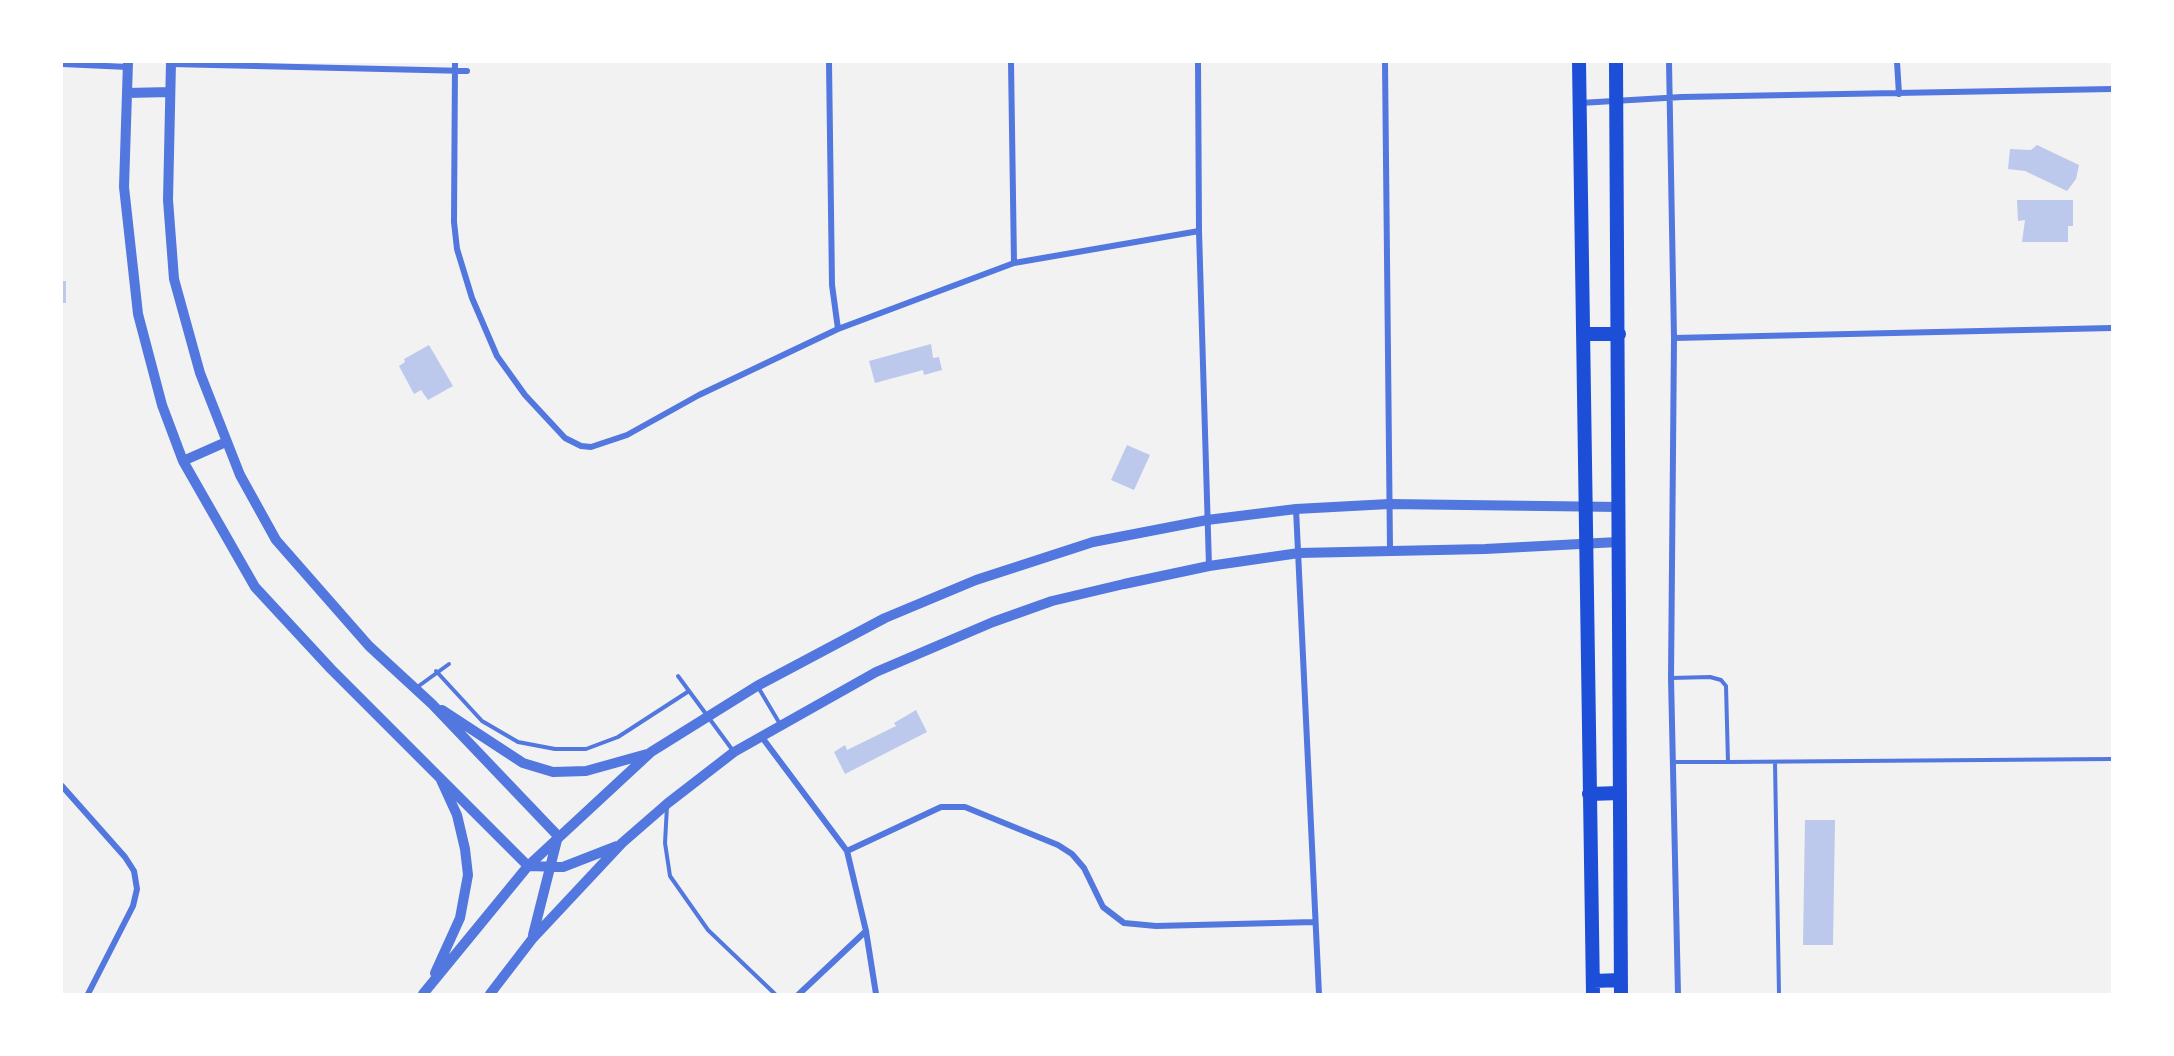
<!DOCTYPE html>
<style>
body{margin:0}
#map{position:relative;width:2174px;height:1056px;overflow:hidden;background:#f2f2f2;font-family:Quicksand,sans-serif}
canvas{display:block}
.frame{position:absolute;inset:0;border:63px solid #fff;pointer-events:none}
</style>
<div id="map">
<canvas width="2174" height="1056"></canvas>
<div class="frame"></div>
</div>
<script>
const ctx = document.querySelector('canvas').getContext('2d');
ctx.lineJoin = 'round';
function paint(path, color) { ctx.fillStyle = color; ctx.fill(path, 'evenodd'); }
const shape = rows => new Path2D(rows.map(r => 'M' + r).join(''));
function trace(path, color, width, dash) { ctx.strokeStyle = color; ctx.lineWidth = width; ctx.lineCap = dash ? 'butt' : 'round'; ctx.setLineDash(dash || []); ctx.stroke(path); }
paint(shape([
 [2037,145,2079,165,2076,179,2067,191,2025,171,2008,169,2010,149,2031,150],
 [2017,200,2073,200,2073,226,2068,226,2068,242,2022,242,2025,220,2018,221],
 [62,281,66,281,66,303,62,303],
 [931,344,933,358,939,357,942,370,924,375,923,370,875,383,869,361],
 [429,345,453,386,428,400,421,390,414,394,399,366,405,362,404,359],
 [1127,445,1150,455,1134,490,1111,480],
 [916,710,927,732,845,774,834,752,845,745,847,750,896,726,894,723],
 [1805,820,1835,820,1833,945,1803,945]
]), '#bdc9ec');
trace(shape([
 [436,671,482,721,518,742,555,749,586,749,618,737,689,691],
 [678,676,734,752],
 [1671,678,1710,677,1721,680,1726,686,1728,762,2112,759],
 [758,687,780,724],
 [416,688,449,664],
 [1674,762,1728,762],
 [1775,762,1779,994],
 [667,806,665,843,670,876,708,930,775,994]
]), '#5277de', 4);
trace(shape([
 [455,62,454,222,457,249,472,298,497,356,525,395,565,438,581,446,591,447,627,435,699,395,838,329,1014,263,1199,231],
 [829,62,832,285,838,329],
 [1011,62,1014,263],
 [1198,62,1199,231,1209,566],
 [1385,62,1390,549],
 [1669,62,1674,338,1671,678,1678,994],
 [1897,62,1899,94],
 [62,64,128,67],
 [171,64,467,71],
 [1580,103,1682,97,2112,89],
 [1674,338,2112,328],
 [1296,509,1319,994],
 [761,736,847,851,866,931,876,994],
 [62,786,125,857,134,871,137,889,133,906,88,994],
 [847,851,941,807,965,807,1058,845,1072,854,1084,868,1103,907,1124,923,1156,926,1315,922],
 [799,994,866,931]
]), '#5277de', 6);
trace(shape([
 [128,62,124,187,138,314,162,405,183,461,255,587,331,669,528,866],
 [171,62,168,200,174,279,200,373,240,475,276,540,369,646,432,704,558,836],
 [127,93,170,92],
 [183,461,226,442],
 [442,710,523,763,553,772,586,771,647,754],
 [528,866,563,867,617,846],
 [533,935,558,836],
 [435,973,460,918,468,875,465,849,457,815,441,780],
 [423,994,528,866,651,752,757,686,885,618,976,580,1093,542,1207,520,1296,509,1389,504,1619,507],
 [490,994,533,938,622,843,668,803,734,752,876,672,993,622,1052,601,1124,584,1209,566,1299,553,1485,549,1618,542]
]), '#5277de', 10);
trace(shape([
 [1579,62,1593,994],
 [1616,62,1621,994],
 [1583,334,1619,334],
 [1589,794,1620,793],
 [1593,981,1621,980]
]), '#1d4ed8', 14);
</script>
